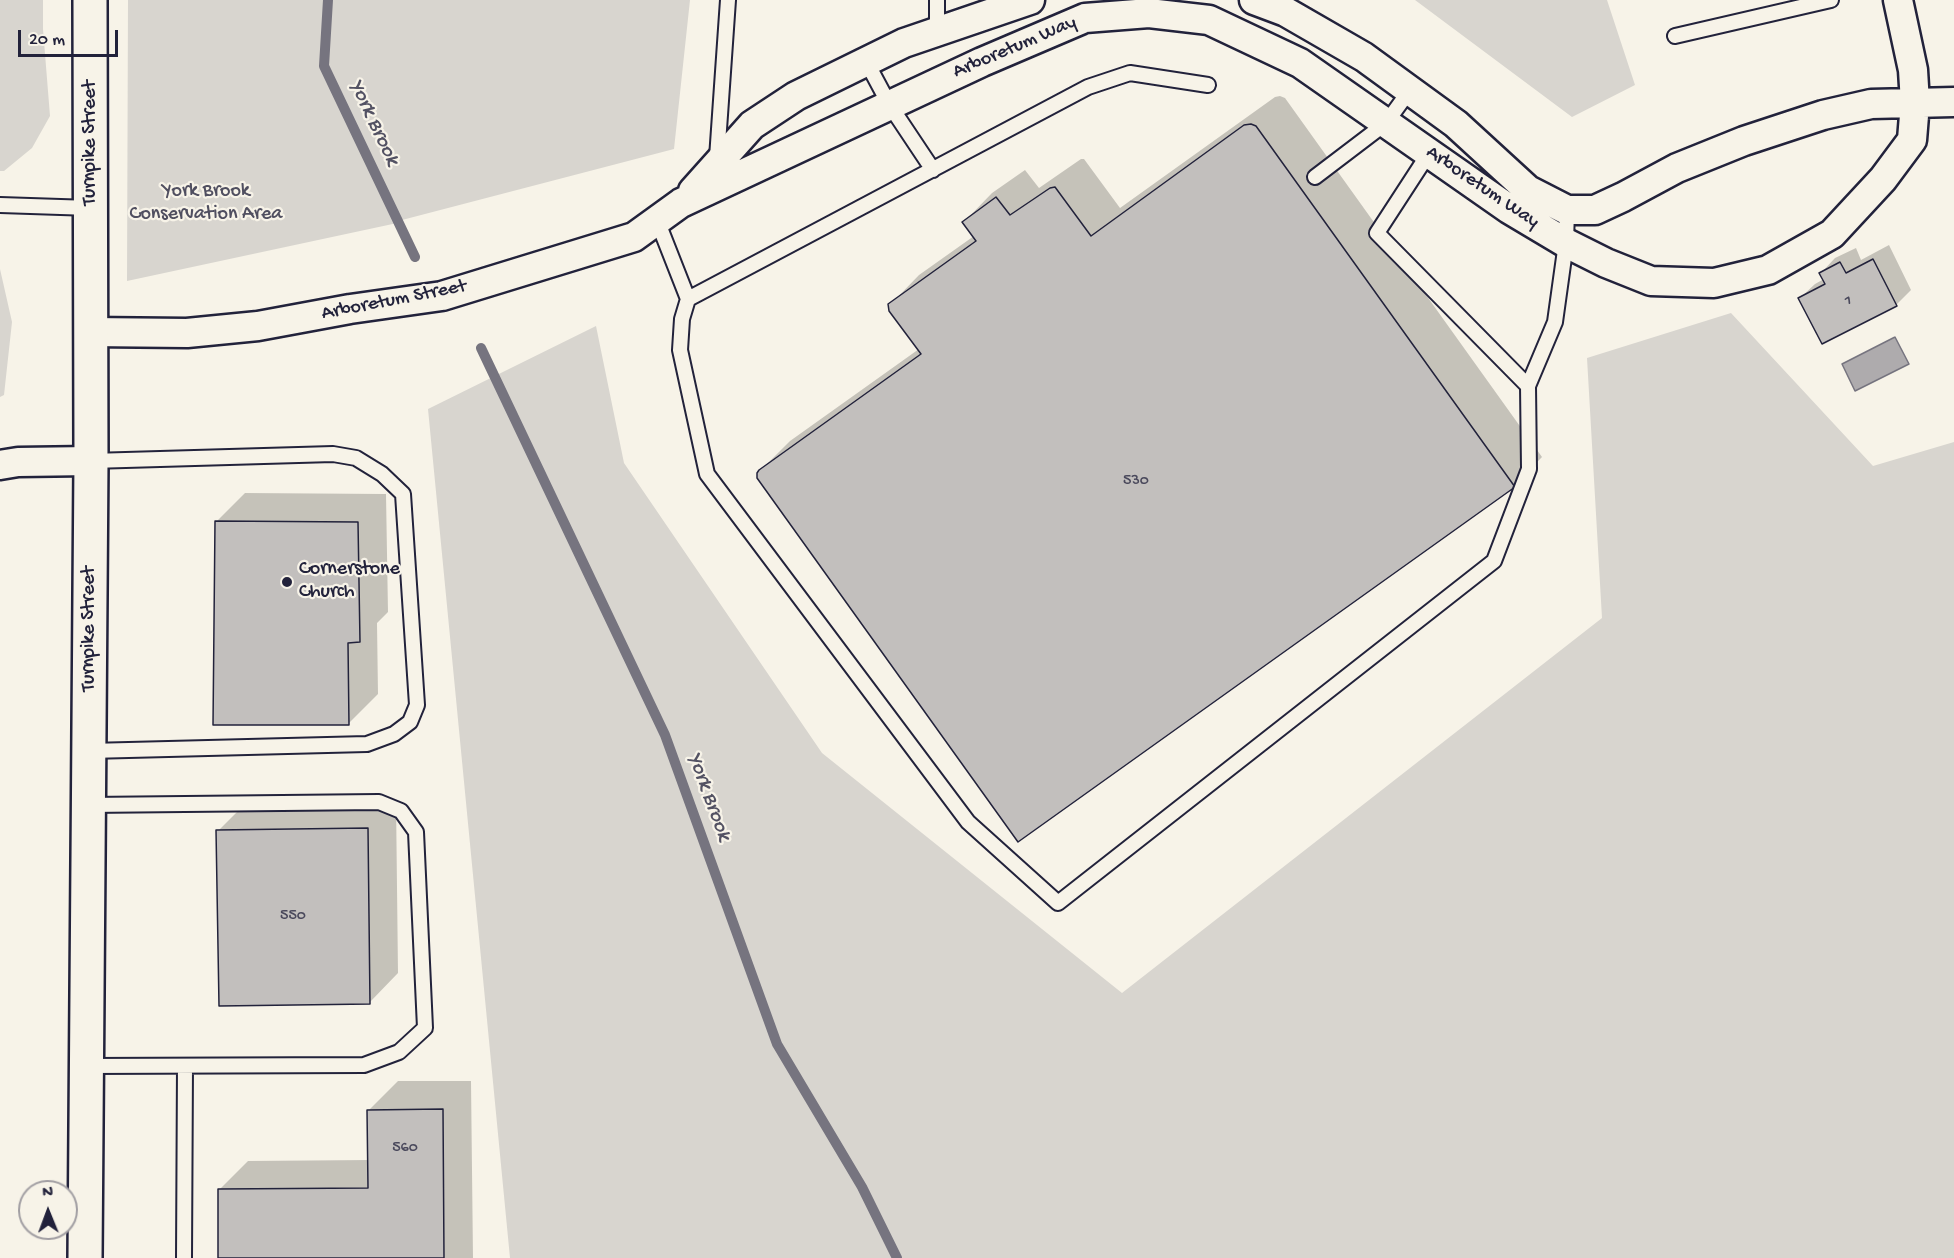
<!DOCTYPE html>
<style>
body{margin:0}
#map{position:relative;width:1954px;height:1258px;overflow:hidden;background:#f7f3e8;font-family:"Gochi Hand",sans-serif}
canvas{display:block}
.north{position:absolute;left:18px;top:1180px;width:60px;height:60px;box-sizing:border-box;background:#f7f3e8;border:2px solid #a29fa3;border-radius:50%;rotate:359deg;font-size:16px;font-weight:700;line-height:24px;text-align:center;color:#22223b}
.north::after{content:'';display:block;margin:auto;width:21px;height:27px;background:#22223b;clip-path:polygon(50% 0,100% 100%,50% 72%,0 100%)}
.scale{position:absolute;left:18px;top:30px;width:100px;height:27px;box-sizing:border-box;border:3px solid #22223b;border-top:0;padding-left:8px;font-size:18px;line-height:21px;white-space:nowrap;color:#22223b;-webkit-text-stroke:4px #f7f3e8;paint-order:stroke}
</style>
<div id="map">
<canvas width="1954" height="1258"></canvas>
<div class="north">N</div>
<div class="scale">20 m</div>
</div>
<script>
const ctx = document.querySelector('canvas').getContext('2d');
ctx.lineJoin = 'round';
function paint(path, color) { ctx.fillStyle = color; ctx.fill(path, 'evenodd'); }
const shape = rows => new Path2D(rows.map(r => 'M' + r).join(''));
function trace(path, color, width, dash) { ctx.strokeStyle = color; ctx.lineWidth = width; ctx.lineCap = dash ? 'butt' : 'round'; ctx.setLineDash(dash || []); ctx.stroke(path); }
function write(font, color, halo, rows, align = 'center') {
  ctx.font = font + ' "Gochi Hand",sans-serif'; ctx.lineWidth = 4.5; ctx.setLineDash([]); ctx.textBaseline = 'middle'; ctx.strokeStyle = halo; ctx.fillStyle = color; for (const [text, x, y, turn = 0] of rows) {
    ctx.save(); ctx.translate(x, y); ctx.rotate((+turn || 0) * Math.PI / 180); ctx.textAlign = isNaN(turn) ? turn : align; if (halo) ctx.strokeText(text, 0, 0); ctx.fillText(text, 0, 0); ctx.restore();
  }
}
paint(shape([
 [0,0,43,0,43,29,50,116,32,148,4,171,0,171],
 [128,0,690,0,674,149,402,220,402,222,127,281],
 [1415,0,1607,0,1635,85,1572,117],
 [0,269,12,322,4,395,0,397],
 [1731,313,1873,466,1954,442,1954,1258,510,1258,428,409,596,326,624,463,822,753,1122,993,1602,618,1587,358]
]), '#d8d5cf');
const water = shape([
 [1895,337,1909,364,1855,391,1842,364,1895,337]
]);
paint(water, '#aeabad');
trace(water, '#76747f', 1.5);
paint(shape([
 [1280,96,1285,98,1542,457,1514,486,760,471,790,441,919,349,890,305,919,275,974,236,964,222,992,193,1025,170,1039,188,1081,159,1084,159,1120,208,1275,97],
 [1889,245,1911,290,1896,305,1800,298,1815,284,1824,279,1821,273,1835,258,1856,248,1861,260],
 [245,493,386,494,388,612,377,623,378,694,349,723,216,522],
 [396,800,398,973,370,1002,218,831,247,802],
 [398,1081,471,1081,473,1258,220,1258,219,1190,248,1161,369,1160,369,1110]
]), '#0003');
trace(shape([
 [328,0,324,66,415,257],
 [481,348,665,735,777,1044,862,1187,897,1258]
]), '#76747f', 10);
const building = shape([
 [1251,124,1256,126,1515,487,1018,842,757,478,757,473,759,470,921,354,889,311,888,304,976,241,962,222,996,197,1010,215,1050,188,1055,187,1091,236,1244,125,1251,124],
 [1873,259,1897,306,1822,344,1798,298,1825,284,1819,273,1840,262,1846,273,1873,259],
 [215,521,358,522,360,642,348,643,349,725,213,725,215,521],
 [368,828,370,1004,219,1006,216,830,368,828],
 [443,1109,444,1258,218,1258,218,1189,368,1188,367,1110,443,1109]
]);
paint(building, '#c2bfbd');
trace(building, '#22223b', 1.5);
const service = shape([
 [937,31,937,0],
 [1675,36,1831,0],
 [866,61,889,104,933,170],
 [1429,153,1377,233,1528,386,1555,322,1566,243,1567,210],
 [717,158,728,0],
 [1315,177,1386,123,1410,90],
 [0,205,91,208],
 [657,220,688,299,1088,87,1130,73,1208,85],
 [688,299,682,319,680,350,707,474,968,822,1058,903,1494,561,1529,469,1528,386],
 [89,751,367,744,394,734,410,722,417,705,403,494,382,474,356,458,333,454,91,461],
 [87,1066,364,1065,399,1052,425,1028,416,832,401,811,379,802,88,805],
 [184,1258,185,1066]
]);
const minor = shape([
 [1254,0,1286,12,1364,57,1456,124,1528,190,1567,210,1595,210,1623,197,1677,168,1744,141,1823,115,1871,104,1954,102],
 [693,191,752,125,796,96,904,43,1030,0],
 [90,332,187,333,258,326,350,309,442,296,634,237,681,203,982,62,1085,18,1149,13,1209,20,1300,63,1509,209,1566,243,1606,263,1651,281,1714,283,1768,270,1832,234,1883,179,1912,140,1915,103,1913,70,1898,0],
 [0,465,18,462,91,461]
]);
const primary = shape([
 [85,1258,91,461,90,0]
]);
trace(service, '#22223b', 18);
trace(minor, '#22223b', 33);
trace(primary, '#22223b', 38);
trace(service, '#f7f3e8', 14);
trace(minor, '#f7f3e8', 28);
trace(primary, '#f7f3e8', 33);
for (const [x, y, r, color] of [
 [287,582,6,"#22223b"]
]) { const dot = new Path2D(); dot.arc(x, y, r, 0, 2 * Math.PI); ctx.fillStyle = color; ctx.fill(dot); trace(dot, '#f7f3e8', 2); }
write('16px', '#4a495c', null, [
 ["1",1848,302],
 ["530",1136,482],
 ["550",293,917],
 ["560",405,1149]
]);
write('20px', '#22223b', '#f7f3e8', [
 ["Arboretum Way",1015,48,-23],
 ["Turnpike Street",91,143,-90],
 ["Arboretum Way",1482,188,34],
 ["Arboretum Street",394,301,-11],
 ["Turnpike Street",90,629,-90]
]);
write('20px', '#504f60', '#f7f3e8', [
 ["York Brook",206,192],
 ["Conservation Area",206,215]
]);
write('20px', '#22223b', '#f7f3e8', [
 ["Cornerstone",299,570],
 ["Church",299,593]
], 'left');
write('italic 21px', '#535263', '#f7f3e8', [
 ["York Brook",373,123,65],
 ["York Brook",708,797,70]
]);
</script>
